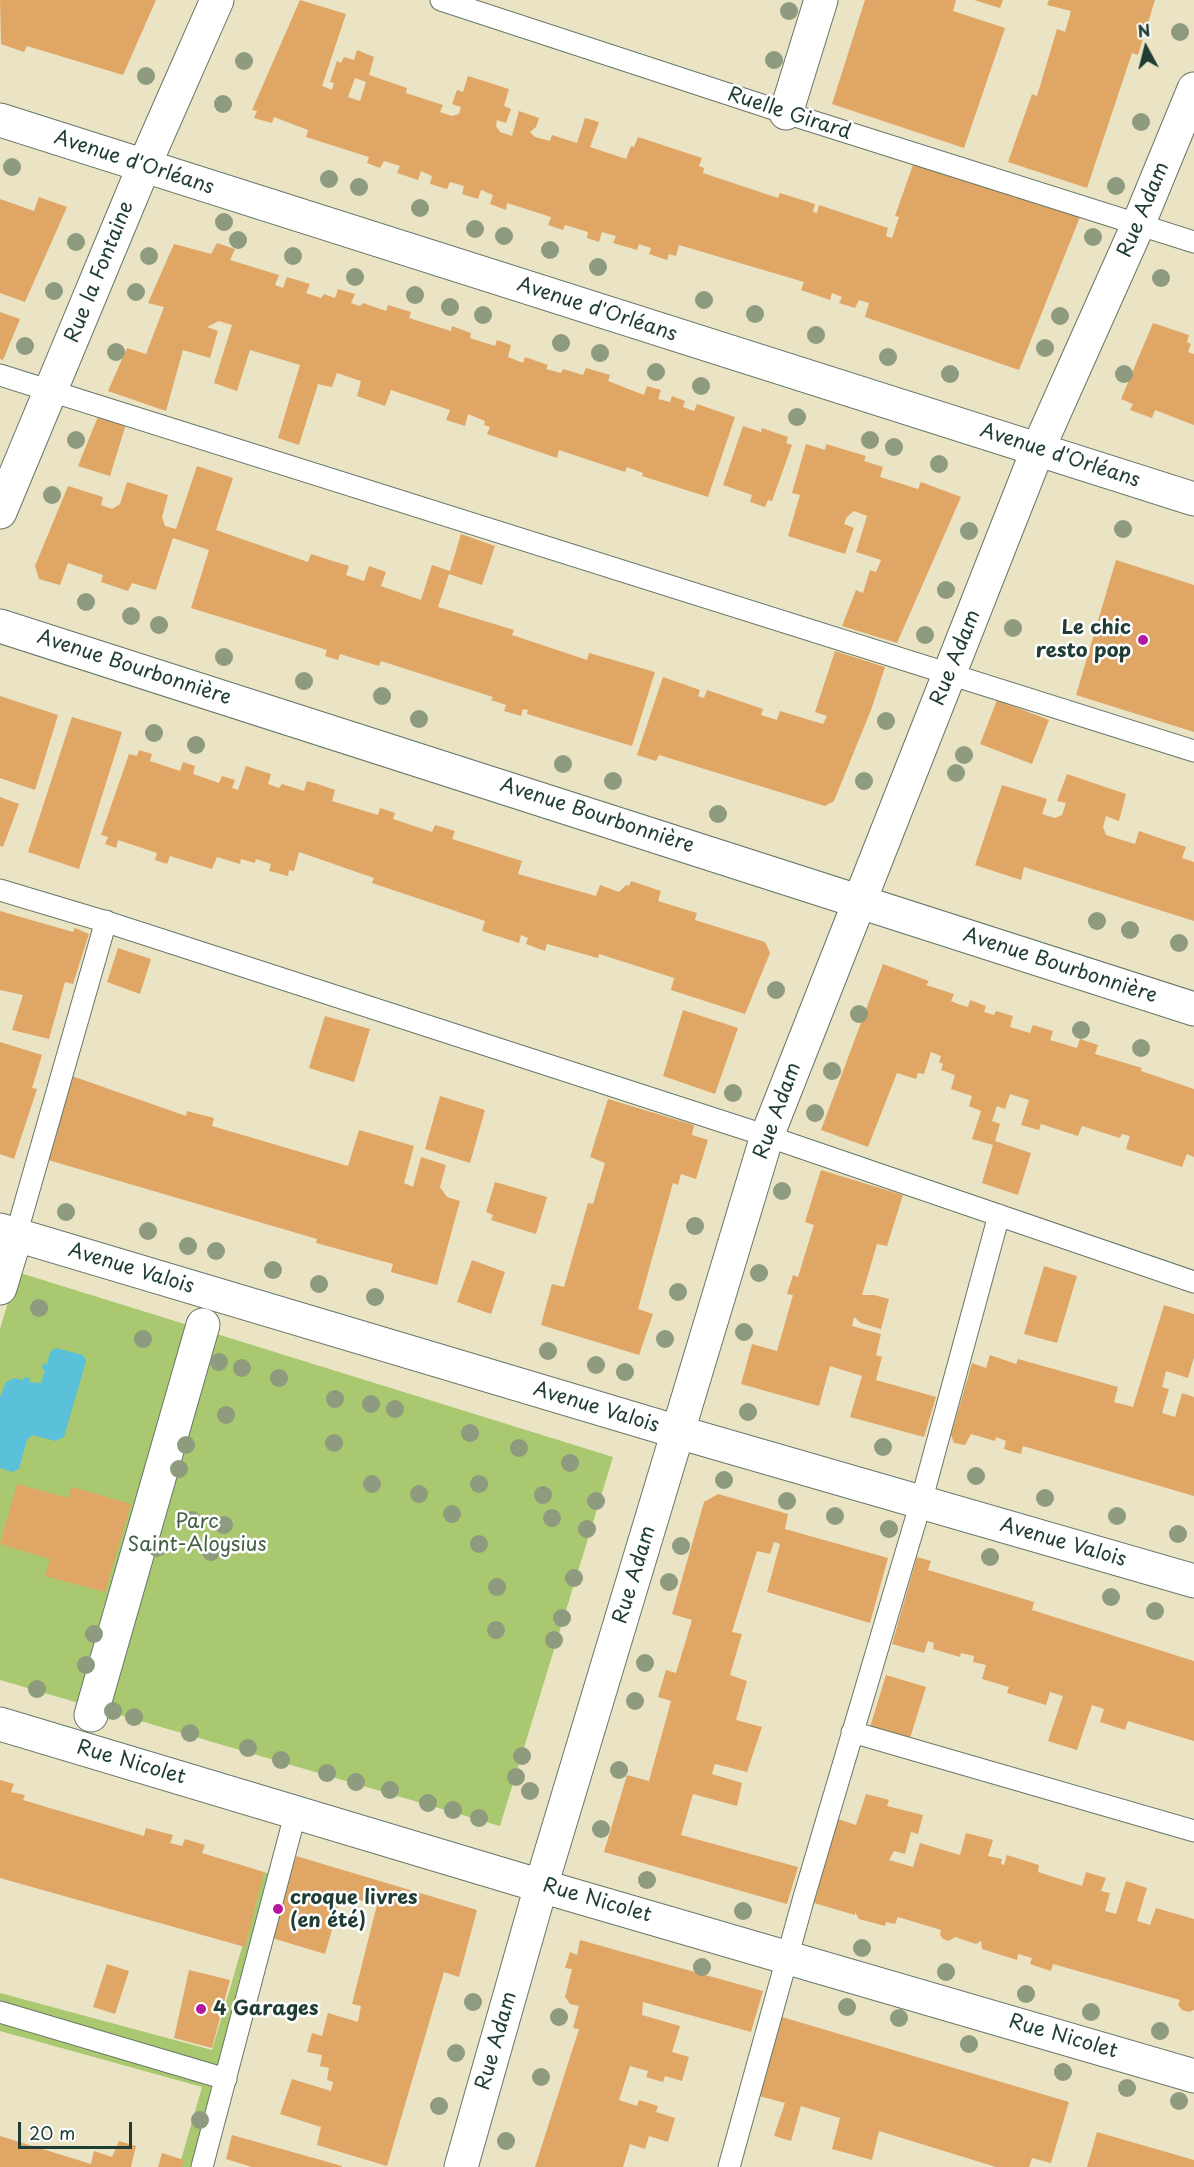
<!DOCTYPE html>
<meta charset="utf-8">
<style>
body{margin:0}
#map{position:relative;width:1194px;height:2167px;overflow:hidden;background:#eae4c5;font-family:"Playpen Sans",sans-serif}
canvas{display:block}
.north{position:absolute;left:1116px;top:18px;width:60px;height:60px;-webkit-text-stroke:4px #fff;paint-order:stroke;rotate:353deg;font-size:16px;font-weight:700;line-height:24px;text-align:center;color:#1f3d34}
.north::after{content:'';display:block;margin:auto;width:21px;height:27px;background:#1f3d34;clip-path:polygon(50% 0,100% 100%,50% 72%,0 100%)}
.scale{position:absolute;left:18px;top:2122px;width:114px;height:27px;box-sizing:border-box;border:3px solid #1f3d34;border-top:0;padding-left:8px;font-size:18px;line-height:21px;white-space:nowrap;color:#1f3d34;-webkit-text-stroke:4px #fff;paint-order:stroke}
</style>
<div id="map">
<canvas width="1194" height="2167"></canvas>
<div class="north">N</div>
<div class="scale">20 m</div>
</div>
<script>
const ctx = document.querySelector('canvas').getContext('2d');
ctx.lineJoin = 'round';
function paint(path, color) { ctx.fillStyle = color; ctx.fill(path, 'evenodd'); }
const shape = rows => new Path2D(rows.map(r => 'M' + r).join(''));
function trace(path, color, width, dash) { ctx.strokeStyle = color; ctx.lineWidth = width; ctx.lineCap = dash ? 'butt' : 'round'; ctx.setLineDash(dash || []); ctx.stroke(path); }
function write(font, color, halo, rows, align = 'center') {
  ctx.font = font + ' "Playpen Sans",sans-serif'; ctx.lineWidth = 5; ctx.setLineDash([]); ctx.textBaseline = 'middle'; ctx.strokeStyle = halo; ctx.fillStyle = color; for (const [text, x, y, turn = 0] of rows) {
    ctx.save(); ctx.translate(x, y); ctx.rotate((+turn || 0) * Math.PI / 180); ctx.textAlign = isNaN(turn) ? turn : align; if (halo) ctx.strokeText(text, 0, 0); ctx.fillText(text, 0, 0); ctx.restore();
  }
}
paint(shape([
 [17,1272,613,1457,500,1826,0,1680,0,1329],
 [264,1872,290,1880,211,2167,179,2167,202,2087,0,2031,0,1993,212,2050]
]), '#a9c86f');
paint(shape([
 [56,1348,83,1355,86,1361,64,1437,55,1441,32,1435,27,1440,19,1469,12,1472,0,1468,0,1397,6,1382,15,1378,23,1380,25,1377,30,1378,29,1382,41,1383,45,1370,42,1369,43,1363,47,1364,50,1352]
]), '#5bc0d9');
paint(shape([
 [0,0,156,0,123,75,27,46,24,52,1,44],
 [300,0,346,14,322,86,332,90,334,83,330,82,337,61,341,63,344,57,354,60,357,50,374,57,369,75,407,88,406,93,443,105,440,112,452,116,459,114,461,107,452,104,457,90,463,92,468,76,509,89,504,106,511,109,506,123,497,120,496,126,500,132,512,136,519,111,539,118,536,127,530,132,535,137,550,141,552,135,577,143,585,118,599,122,590,147,626,159,631,146,634,147,638,137,702,158,699,166,704,168,703,173,778,198,780,193,815,204,813,212,817,213,819,205,888,228,886,236,892,238,899,217,895,216,914,162,1080,217,1019,370,865,317,869,303,859,300,855,308,839,303,842,297,832,293,830,300,801,290,804,282,679,245,676,256,669,254,667,260,649,254,651,248,639,244,637,250,613,243,616,236,602,232,599,242,587,238,588,232,565,225,563,230,548,225,551,217,507,203,506,210,490,204,493,195,481,190,478,199,462,194,464,186,450,182,447,189,430,184,432,176,421,171,418,180,397,173,400,166,384,161,380,168,367,163,369,157,306,137,308,130,274,117,272,123,254,118,257,111,252,110],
 [355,78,366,82,360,101,348,97],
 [865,0,956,0,953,11,1005,28,964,148,832,104],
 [974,0,1003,0,1000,8],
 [1049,0,1155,0,1138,55,1132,53,1087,188,1008,162,1032,94,1037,96,1057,29,1065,32,1071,11,1047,5],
 [39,197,67,207,25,302,0,293,0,199,34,211],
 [217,243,235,249,230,260,279,275,275,285,283,288,287,277,310,284,306,293,321,298,324,294,335,298,338,289,355,294,351,303,360,306,363,303,386,311,388,305,411,312,409,318,451,331,452,326,471,333,470,338,495,346,497,340,511,345,508,357,523,363,525,357,548,365,546,369,561,373,563,369,583,375,586,368,610,375,608,381,644,395,647,386,661,390,658,399,670,402,672,396,685,401,683,407,694,411,697,404,735,417,708,497,642,476,643,473,627,467,625,472,559,450,557,458,487,434,490,427,484,425,485,421,468,414,465,426,446,420,450,410,391,390,385,406,357,396,361,381,337,373,332,387,318,384,299,445,278,438,300,365,250,350,237,391,214,383,232,325,219,321,207,327,218,331,210,358,183,350,166,411,108,391,127,348,146,354,164,307,148,303,174,244,211,254],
 [0,312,20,319,3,360,0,359],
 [1153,323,1189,335,1187,342,1191,344,1188,352,1194,354,1194,425,1155,410,1152,418,1130,410,1133,404,1121,399],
 [99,414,126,424,110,476,78,466],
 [743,426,761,432,762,428,788,437,786,443,792,445,772,501,768,500,765,507,750,502,752,495,723,485],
 [806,444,825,450,826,444,866,456,864,461,883,467,880,477,918,489,921,482,961,497,897,643,842,626,856,590,863,593,870,570,876,572,881,560,856,552,867,516,854,511,847,517,844,524,854,528,845,554,788,536,800,495,792,493],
 [197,466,233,478,216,530,308,562,311,554,349,566,346,575,364,581,369,566,386,572,381,586,421,600,432,565,450,571,461,534,495,546,482,585,449,574,438,607,514,630,512,635,587,660,589,653,655,672,632,746,527,714,528,710,523,709,521,716,504,711,506,705,491,700,493,697,381,661,379,666,340,654,338,660,325,656,327,650,191,608,209,550,173,538,156,590,132,583,128,591,101,582,103,575,68,563,60,585,39,579,35,566,68,486,103,497,101,505,112,509,120,504,127,482,168,495,162,517,165,526,176,529],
 [1116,560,1194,585,1194,732,1076,695],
 [835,651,885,667,871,710,834,801,825,806,659,755,656,761,637,755,663,677,700,690,698,696,704,698,707,690,763,709,761,715,777,720,780,711,823,724,827,716,815,712],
 [0,696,58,715,35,790,0,778],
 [997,700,1049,720,1032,764,980,744],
 [72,717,122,732,79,869,28,852],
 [139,750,152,754,150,761,180,771,183,762,195,766,193,774,202,777,219,783,222,776,235,780,232,788,238,790,246,766,271,774,268,784,279,788,282,784,304,791,307,781,321,785,335,790,332,801,378,815,380,808,395,813,393,819,432,832,435,825,455,831,452,839,522,861,518,874,596,896,600,885,619,892,626,885,629,886,631,881,661,891,658,901,697,913,695,920,765,942,770,953,745,1014,671,990,674,978,637,966,599,954,598,958,547,944,545,951,526,944,528,938,521,935,519,943,482,931,485,921,372,883,374,878,299,852,294,871,289,870,288,876,269,871,271,864,256,859,255,863,241,859,240,864,217,857,212,869,170,856,167,864,155,860,157,853,118,840,116,848,105,844,108,837,101,835,129,754,137,756],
 [1067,774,1126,794,1119,821,1106,816,1103,827,1106,835,1135,844,1139,831,1186,847,1182,858,1194,862,1194,921,1024,867,1021,880,975,865,1002,785,1047,799,1042,814,1055,818,1062,815,1066,803,1057,801],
 [0,797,19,804,3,847,0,846],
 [0,911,73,932,75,928,89,934,73,984,65,982,49,1039,12,1030,23,995,0,990],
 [118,948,151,959,140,994,107,982],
 [883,964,929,981,926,985,954,994,951,1001,958,1004,968,1007,970,1000,986,1006,984,1012,994,1015,996,1011,1013,1016,1010,1027,1030,1033,1033,1025,1053,1031,1050,1040,1077,1048,1080,1039,1098,1045,1095,1054,1142,1068,1141,1071,1194,1089,1194,1157,1187,1154,1182,1167,1126,1149,1130,1136,1122,1134,1120,1138,1082,1126,1078,1136,1041,1124,1039,1130,1021,1125,1029,1100,1010,1094,1005,1109,997,1106,992,1121,1000,1124,995,1141,1031,1153,1018,1195,982,1183,993,1145,972,1139,981,1111,969,1106,972,1096,951,1089,955,1075,941,1070,943,1064,939,1062,941,1056,931,1052,924,1074,918,1073,916,1079,897,1073,868,1147,821,1130],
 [683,1010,738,1028,715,1094,663,1076],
 [325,1016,370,1029,354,1082,309,1068],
 [0,1042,42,1055,32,1088,37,1089,14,1159,0,1154],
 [72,1076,186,1116,187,1111,214,1118,212,1126,348,1166,359,1130,414,1146,404,1183,413,1187,421,1157,446,1165,440,1187,447,1197,460,1201,437,1285,391,1272,393,1264,316,1243,317,1239,48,1160],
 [440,1096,485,1110,470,1163,425,1149],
 [608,1099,694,1125,692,1135,708,1140,696,1179,681,1174,678,1185,673,1183,638,1309,653,1314,639,1355,541,1325,552,1284,564,1287,588,1203,593,1204,605,1163,590,1157],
 [821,1170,903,1195,887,1246,877,1244,862,1295,874,1295,889,1299,881,1329,861,1323,854,1317,852,1326,881,1334,876,1355,882,1357,876,1380,936,1397,924,1437,850,1417,862,1376,830,1366,819,1406,741,1384,752,1344,777,1351,793,1295,787,1294,793,1275,798,1277,814,1225,805,1222],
 [495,1182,547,1197,536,1234,491,1220,493,1215,486,1212],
 [472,1260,505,1272,491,1314,457,1302],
 [1044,1266,1077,1276,1057,1343,1024,1334],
 [1164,1305,1194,1314,1194,1357,1188,1378,1166,1371,1162,1387,1169,1389,1162,1413,1175,1417,1182,1393,1194,1397,1194,1496,1023,1446,1021,1454,1004,1449,1006,1441,996,1437,995,1441,971,1434,965,1445,954,1443,951,1435,972,1363,986,1368,990,1355,1016,1364,1018,1359,1118,1387,1114,1402,1133,1407],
 [17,1484,68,1498,72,1487,131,1504,105,1592,45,1576,50,1559,0,1544],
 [718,1494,788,1514,785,1529,888,1558,870,1623,767,1592,780,1544,774,1542,770,1554,757,1551,732,1632,742,1634,730,1675,747,1681,736,1720,762,1727,747,1772,715,1764,712,1774,742,1783,737,1806,693,1794,681,1835,798,1867,787,1904,604,1852,627,1775,649,1781,671,1701,658,1697,666,1670,676,1673,692,1620,672,1614,704,1502],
 [917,1557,931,1561,928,1570,1034,1602,1032,1610,1194,1661,1194,1741,1128,1721,1125,1730,1100,1722,1104,1709,1092,1705,1077,1750,1048,1741,1063,1696,1050,1692,1046,1705,1007,1693,1009,1687,982,1679,986,1665,973,1662,974,1656,961,1653,960,1657,933,1649,934,1643,928,1641,924,1653,892,1644],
 [886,1675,926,1687,910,1738,870,1727],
 [0,1780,14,1784,11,1792,25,1795,23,1800,144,1836,146,1828,173,1835,170,1843,182,1846,185,1839,205,1845,202,1853,264,1872,245,1947,0,1878],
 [866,1794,889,1800,887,1806,923,1815,918,1834,911,1832,905,1854,894,1851,889,1860,913,1867,920,1843,960,1855,966,1833,993,1840,988,1856,1002,1859,1001,1864,1004,1865,1007,1855,1039,1865,1038,1872,1082,1886,1086,1872,1106,1878,1101,1891,1110,1893,1105,1911,1116,1914,1126,1881,1147,1888,1137,1921,1150,1925,1156,1908,1194,1919,1194,2010,1189,2012,1182,2010,1178,2005,1180,2000,1053,1964,1051,1971,1030,1964,1032,1958,1018,1954,1017,1960,982,1949,981,1941,976,1944,955,1937,949,1941,943,1939,940,1935,941,1930,898,1917,895,1924,886,1922,885,1926,859,1919,855,1912,855,1915,814,1903,838,1819,856,1825],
 [296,1856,477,1910,459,1977,444,1972,387,2166,317,2145,321,2127,280,2114,292,2079,331,2091,333,2082,327,2080,329,2068,320,2066,322,2055,307,2052,312,2033,322,2036,328,2013,358,2022,361,2006,352,2004,377,1905,342,1895,325,1954,272,1938],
 [580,1940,763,1991,751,2032,643,2002,642,2015,680,2026,672,2052,689,2057,682,2081,665,2076,663,2082,646,2077,648,2071,630,2066,619,2100,637,2106,639,2100,658,2106,656,2112,675,2118,668,2142,649,2136,645,2149,630,2144,623,2167,535,2167,579,2029,573,2028,579,2006,570,2004,565,1997,572,1969,565,1968,570,1952,577,1955],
 [107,1964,129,1971,115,2014,93,2007],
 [189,1970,230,1980,212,2048,174,2038],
 [782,2017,1069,2102,1051,2163,1032,2158,1029,2167,996,2167,879,2131,872,2160,832,2149,840,2118,801,2106,791,2141,774,2136,785,2103,759,2096],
 [1097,2132,1194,2160,1194,2167,1087,2167],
 [232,2135,342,2166,342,2167,252,2167,226,2159],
 [0,2136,91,2164,94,2151,112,2157,119,2141,136,2146,131,2167,0,2167],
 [162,2153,184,2160,182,2167,158,2167]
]), '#e0a666');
const service = shape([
 [441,0,786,113,1194,242],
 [0,375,1194,751],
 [0,890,110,923,767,1136,1194,1282],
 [16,1235,106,921],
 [852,1732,1194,1831],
 [0,2012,226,2079],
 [202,2167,296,1811],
 [729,2167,804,1897,921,1502,999,1215]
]);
const pedestrian = shape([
 [91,1715,203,1325]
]);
const minor = shape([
 [786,113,821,0],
 [0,120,1194,499],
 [0,512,144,166,217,0],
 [0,626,1194,1009],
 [0,1230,678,1432,1194,1581],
 [0,1288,16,1235],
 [0,1724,541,1886,1194,2076],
 [461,2167,541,1886,767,1136,1038,449,1138,225,1194,89]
]);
trace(service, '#667767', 23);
trace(pedestrian, '#667767', 35);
trace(minor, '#667767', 35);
trace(service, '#fff', 21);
trace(pedestrian, '#fff', 33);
trace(minor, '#fff', 33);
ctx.fillStyle = '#8e9b7e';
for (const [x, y] of [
 [789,11],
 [1180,32],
 [774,60],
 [244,61],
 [146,76],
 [223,104],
 [1141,122],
 [12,167],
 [329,179],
 [1116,186],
 [359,187],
 [420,208],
 [224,222],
 [475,229],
 [504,236],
 [1093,237],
 [238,240],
 [76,242],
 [550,250],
 [149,256],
 [293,256],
 [598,267],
 [355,277],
 [1161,278],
 [54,291],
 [136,292],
 [415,295],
 [704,300],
 [450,307],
 [755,314],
 [483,315],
 [1060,316],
 [816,335],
 [561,343],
 [25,346],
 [1045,348],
 [116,352],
 [600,353],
 [888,357],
 [656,372],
 [950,374],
 [1124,374],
 [701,386],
 [797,417],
 [76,440],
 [870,440],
 [894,447],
 [939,464],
 [52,495],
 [1123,529],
 [969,531],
 [946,590],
 [86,602],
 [131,616],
 [159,625],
 [1013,628],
 [925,635],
 [224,657],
 [304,681],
 [382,696],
 [419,719],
 [886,721],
 [154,733],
 [196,745],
 [964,755],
 [563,764],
 [956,773],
 [613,781],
 [864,781],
 [718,814],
 [1097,921],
 [1130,930],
 [1179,943],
 [776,990],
 [859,1014],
 [1081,1030],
 [1141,1048],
 [832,1071],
 [733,1093],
 [815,1113],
 [782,1191],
 [66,1212],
 [695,1226],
 [148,1231],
 [188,1246],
 [216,1251],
 [273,1270],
 [759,1273],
 [319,1284],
 [678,1292],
 [375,1297],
 [39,1308],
 [744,1332],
 [143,1339],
 [665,1339],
 [548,1351],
 [219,1362],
 [596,1365],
 [242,1368],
 [625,1372],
 [279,1378],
 [335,1399],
 [371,1404],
 [395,1409],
 [748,1412],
 [226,1415],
 [470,1433],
 [334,1443],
 [186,1445],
 [883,1447],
 [519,1448],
 [570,1463],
 [179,1469],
 [976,1476],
 [724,1480],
 [372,1484],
 [479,1484],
 [419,1494],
 [543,1495],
 [1045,1498],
 [596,1501],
 [787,1501],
 [452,1514],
 [835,1516],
 [1117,1516],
 [552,1518],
 [192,1520],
 [224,1525],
 [587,1529],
 [889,1529],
 [1178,1534],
 [479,1544],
 [681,1546],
 [157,1548],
 [211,1552],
 [990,1557],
 [574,1578],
 [669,1582],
 [497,1587],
 [1111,1597],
 [1155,1611],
 [562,1618],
 [496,1630],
 [94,1634],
 [554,1640],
 [645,1663],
 [86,1665],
 [37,1689],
 [635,1701],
 [113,1711],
 [134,1717],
 [190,1733],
 [248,1748],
 [522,1756],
 [281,1760],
 [619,1770],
 [327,1773],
 [516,1777],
 [356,1782],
 [390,1790],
 [530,1791],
 [428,1803],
 [453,1810],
 [479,1818],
 [601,1829],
 [647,1880],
 [743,1911],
 [862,1948],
 [702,1967],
 [946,1972],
 [1026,1994],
 [473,2002],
 [847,2007],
 [1091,2012],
 [559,2017],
 [899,2018],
 [1160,2031],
 [969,2044],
 [456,2053],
 [1063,2072],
 [541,2077],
 [1127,2088],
 [1179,2101],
 [439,2106],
 [200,2120],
 [506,2141]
]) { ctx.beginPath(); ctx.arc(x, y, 9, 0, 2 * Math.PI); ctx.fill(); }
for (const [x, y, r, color] of [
 [1143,640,6,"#b5179e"],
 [278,1909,6,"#b5179e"],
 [201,2009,6,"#b5179e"]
]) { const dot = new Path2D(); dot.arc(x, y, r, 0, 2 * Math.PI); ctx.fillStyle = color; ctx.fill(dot); trace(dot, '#fff', 2); }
write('20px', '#1f3d34', '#fff', [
 ["Ruelle Girard",789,114,18],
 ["Avenue d'Orléans",134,163,18],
 ["Rue Adam",1144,210,-67],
 ["Rue la Fontaine",100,272,-68],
 ["Avenue d'Orléans",597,310,18],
 ["Avenue d'Orléans",1060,456,18],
 ["Rue Adam",956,658,-68],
 ["Avenue Bourbonnière",134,668,18],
 ["Avenue Bourbonnière",597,816,18],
 ["Avenue Bourbonnière",1060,966,18],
 ["Rue Adam",778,1111,-70],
 ["Avenue Valois",131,1269,17],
 ["Avenue Valois",596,1408,17],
 ["Avenue Valois",1063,1543,16],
 ["Rue Adam",635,1575,-73],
 ["Rue Nicolet",131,1763,16],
 ["Rue Nicolet",597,1901,16],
 ["Rue Nicolet",1063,2037,16],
 ["Rue Adam",497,2041,-74]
]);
write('bold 20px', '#1f3d34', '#fff', [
 ["Le chic",1131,628,"right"],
 ["resto pop",1131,651,"right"],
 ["croque livres",290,1898],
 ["(en été)",290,1921],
 ["4 Garages",213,2009]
], 'left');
write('20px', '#426043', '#fff', [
 ["Parc",197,1522],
 ["Saint-Aloysius",197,1545]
]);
</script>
